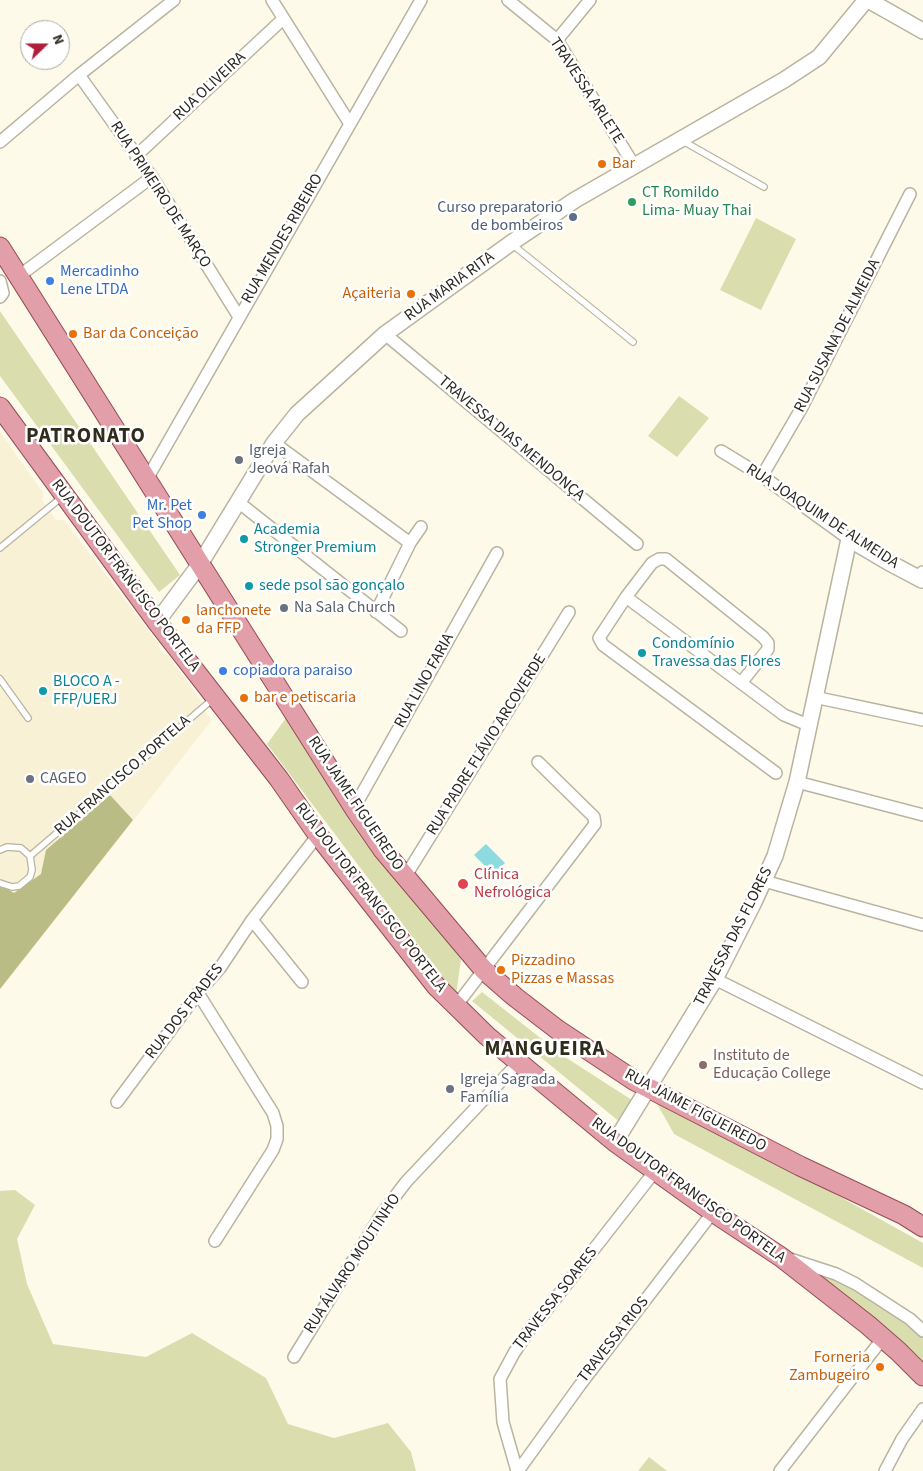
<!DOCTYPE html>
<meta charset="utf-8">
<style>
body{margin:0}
#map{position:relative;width:923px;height:1471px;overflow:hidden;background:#fefae9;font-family:"Source Sans 3",sans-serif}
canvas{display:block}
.north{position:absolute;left:20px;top:20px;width:50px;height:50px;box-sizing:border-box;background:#fff;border:1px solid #aaa9a6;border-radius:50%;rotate:68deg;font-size:14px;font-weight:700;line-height:20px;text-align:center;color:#2a2820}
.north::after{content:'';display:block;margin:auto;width:18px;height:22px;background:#b11e3c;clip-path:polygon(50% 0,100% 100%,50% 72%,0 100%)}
</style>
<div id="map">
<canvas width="923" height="1471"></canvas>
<div class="north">N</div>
</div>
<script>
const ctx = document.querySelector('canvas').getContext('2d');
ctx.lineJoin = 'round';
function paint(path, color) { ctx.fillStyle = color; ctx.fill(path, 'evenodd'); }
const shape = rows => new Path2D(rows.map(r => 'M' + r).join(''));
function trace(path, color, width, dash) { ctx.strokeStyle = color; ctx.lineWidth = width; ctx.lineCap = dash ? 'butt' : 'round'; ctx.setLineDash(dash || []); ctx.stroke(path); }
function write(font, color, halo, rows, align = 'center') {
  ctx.font = font + ' "Source Sans 3",sans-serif'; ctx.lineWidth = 5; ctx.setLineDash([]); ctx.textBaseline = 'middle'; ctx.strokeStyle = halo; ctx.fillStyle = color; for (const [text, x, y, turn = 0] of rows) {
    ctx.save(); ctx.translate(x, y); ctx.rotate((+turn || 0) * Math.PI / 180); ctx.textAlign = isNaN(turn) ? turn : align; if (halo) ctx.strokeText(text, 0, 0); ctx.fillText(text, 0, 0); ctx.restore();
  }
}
paint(shape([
 [0,432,44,494,42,500,56,520,64,520,159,644,159,648,164,654,167,654,203,703,202,708,212,720,0,990]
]), '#f8f1d5');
paint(shape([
 [756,218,796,239,761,310,720,290],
 [0,311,180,575,159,592,0,376],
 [679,396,709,418,677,457,648,436],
 [286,718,461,959,456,995,267,744],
 [482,992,562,1055,635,1102,621,1123,472,1001],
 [656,1102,808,1179,923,1243,923,1268,674,1134],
 [15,1190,35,1205,17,1239,27,1284,53,1344,146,1357,192,1333,266,1378,288,1424,334,1438,388,1423,411,1452,416,1471,0,1471,0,1191],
 [804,1270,832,1277,887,1309,923,1337,923,1369],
 [649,1457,667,1471,638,1471]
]), '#dadeae');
paint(shape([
 [110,795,133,820,0,989,0,885,14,893,41,874,46,850]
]), '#b9bd85');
paint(shape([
 [486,844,505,863,493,874,474,855]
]), '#8edae1');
const service = shape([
 [683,141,764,187],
 [513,245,633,342],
 [0,548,62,497],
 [0,679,28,718],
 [0,850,7,847,21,848,30,856,32,870,30,877,19,886,12,887,0,883],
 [30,856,214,698]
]);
const minor = shape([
 [272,0,350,124],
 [508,0,557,40,635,167],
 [557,40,590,0],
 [79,75,152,177,239,317],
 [0,142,79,75,174,0],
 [136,156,283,19],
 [19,276,152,177],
 [0,281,3,293,0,297],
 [385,334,637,544],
 [274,443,410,543],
 [721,451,762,476,849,539],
 [762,476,801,409,910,194],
 [147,479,421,0],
 [237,501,401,631],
 [626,597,784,715,808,725],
 [376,612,410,543,421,527],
 [741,683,768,649,768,643,763,637,666,559,659,559,652,563,626,597,599,638,603,645,776,773],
 [814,697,923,720],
 [797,782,923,815],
 [354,808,497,553],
 [405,877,569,612],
 [764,881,923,925],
 [252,920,302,982],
 [715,979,923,1083],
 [198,993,273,1113,277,1126,277,1139,273,1150,215,1241],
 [456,1006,595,824,594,817,538,762],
 [117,1102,198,993,220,968,252,920,318,835],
 [790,1259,836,1274,856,1284,910,1319,923,1331],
 [294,1357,381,1215,406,1182,518,1063],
 [517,1471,503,1422,500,1379,514,1353,532,1326,541,1317,655,1171],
 [518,1471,580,1385,713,1212],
 [780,1471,883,1338],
 [885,1471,902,1439,923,1409]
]);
const tertiary = shape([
 [868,0,923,31],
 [157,622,200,564,274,443,297,414,385,334,511,243,575,200,784,80,819,57,866,0],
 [615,1142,715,979,754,902,775,856,797,782,849,539,888,562,922,580,923,574]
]);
const primary = shape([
 [0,247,354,808,383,850,484,970,515,997,558,1030,635,1081,800,1166,904,1215,923,1227],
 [0,407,157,622,279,779,318,835,436,986,487,1036,615,1142,713,1212,781,1257,868,1325,899,1352,923,1376]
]);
trace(service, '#b9b4a0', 8);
trace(minor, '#b9b4a0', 14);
trace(tertiary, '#b9b4a0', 18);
trace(primary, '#954c55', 21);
trace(service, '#fff', 5.5);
trace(minor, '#fff', 11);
trace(tertiary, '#fff', 15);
trace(primary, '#e29faa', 19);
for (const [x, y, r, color] of [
 [602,164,5,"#e8710a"],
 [632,202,5,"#2e9e5b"],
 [573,217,5,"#5c6f8a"],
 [50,281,5,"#3f7fe0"],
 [411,294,5,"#e8710a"],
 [73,334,5,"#e8710a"],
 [239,460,5,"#6b7280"],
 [202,515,5,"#3f7fe0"],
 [244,539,5,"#0f9aa8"],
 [249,586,5,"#0f9aa8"],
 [284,608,5,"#6b7280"],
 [186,620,5,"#e8710a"],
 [642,653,5,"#0f9aa8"],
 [223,671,5,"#3f7fe0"],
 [43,691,5,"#0f9aa8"],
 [244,698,5,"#e8710a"],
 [30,779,5,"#6b7280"],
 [463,884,6,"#e0444e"],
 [501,970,5,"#e8710a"],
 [703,1065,5,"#8d6e63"],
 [450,1089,5,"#6b7280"],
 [880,1367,5,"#e8710a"]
]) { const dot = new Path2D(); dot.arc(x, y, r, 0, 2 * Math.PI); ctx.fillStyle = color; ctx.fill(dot); trace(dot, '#fff', 2); }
write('16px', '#2a2820', '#fff', [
 ["RUA OLIVEIRA",210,87,-43],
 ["TRAVESSA ARLETE",586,91,57],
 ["RUA PRIMEIRO DE MARÇO",160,195,57],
 ["RUA MENDES RIBEIRO",283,239,-60],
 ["RUA MARIA RITA",450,287,-36],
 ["RUA SUSANA DE ALMEIDA",838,336,-63],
 ["TRAVESSA DIAS MENDONÇA",511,439,40],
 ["RUA JOAQUIM DE ALMEIDA",822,517,33],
 ["RUA DOUTOR FRANCISCO PORTELA",125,576,53],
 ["RUA LINO FARIA",425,681,-61],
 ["RUA PADRE FLÁVIO ARCOVERDE",487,745,-58],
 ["RUA FRANCISCO PORTELA",123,776,-41],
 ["RUA JAIME FIGUEIREDO",355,804,56],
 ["RUA DOUTOR FRANCISCO PORTELA",370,898,52],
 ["TRAVESSA DAS FLORES",734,937,-63],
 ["RUA DOS FRADES",185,1012,-52],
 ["RUA JAIME FIGUEIREDO",695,1111,28],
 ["RUA DOUTOR FRANCISCO PORTELA",688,1191,36],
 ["RUA ÁLVARO MOUTINHO",353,1264,-57],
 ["TRAVESSA SOARES",556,1299,-52],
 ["TRAVESSA RIOS",614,1340,-52]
]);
write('16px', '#c56008', '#fff', [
 ["Bar",612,164],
 ["Açaiteria",401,294,"right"],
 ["Bar da Conceição",83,334],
 ["lanchonete",196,611],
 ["da FFP",196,629],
 ["bar e petiscaria",254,698],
 ["Pizzadino",511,961],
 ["Pizzas e Massas",511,979],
 ["Forneria",870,1358,"right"],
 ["Zambugeiro",870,1376,"right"]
], 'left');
write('16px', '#27864d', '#fff', [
 ["CT Romildo",642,193],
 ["Lima- Muay Thai",642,211]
], 'left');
write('16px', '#4e5e75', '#fff', [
 ["Curso preparatorio",563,208],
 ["de bombeiros",563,226]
], 'right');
write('16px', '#366cbe', '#fff', [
 ["Mercadinho",60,272],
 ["Lene LTDA",60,290],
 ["Mr. Pet",192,506,"right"],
 ["Pet Shop",192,524,"right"],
 ["copiadora paraiso",233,671]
], 'left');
write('16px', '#5b616d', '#fff', [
 ["Igreja",249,451],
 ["Jeová Rafah",249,469],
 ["Na Sala Church",294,608],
 ["CAGEO",40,779],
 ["Igreja Sagrada",460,1080],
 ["Família",460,1098]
], 'left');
write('16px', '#0d838f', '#fff', [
 ["Academia",254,530],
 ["Stronger Premium",254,548],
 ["sede psol são gonçalo",259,586],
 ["Condomínio",652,644],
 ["Travessa das Flores",652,662],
 ["BLOCO A -",53,682],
 ["FFP/UERJ",53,700]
], 'left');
write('16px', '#be3a42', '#fff', [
 ["Clínica",474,875],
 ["Nefrológica",474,893]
], 'left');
write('16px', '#785e54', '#fff', [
 ["Instituto de",713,1056],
 ["Educação College",713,1074]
], 'left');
ctx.letterSpacing = '1px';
write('bold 21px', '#302c1c', '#fff', [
 ["PATRONATO",86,437],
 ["MANGUEIRA",545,1050]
]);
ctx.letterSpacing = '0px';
</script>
